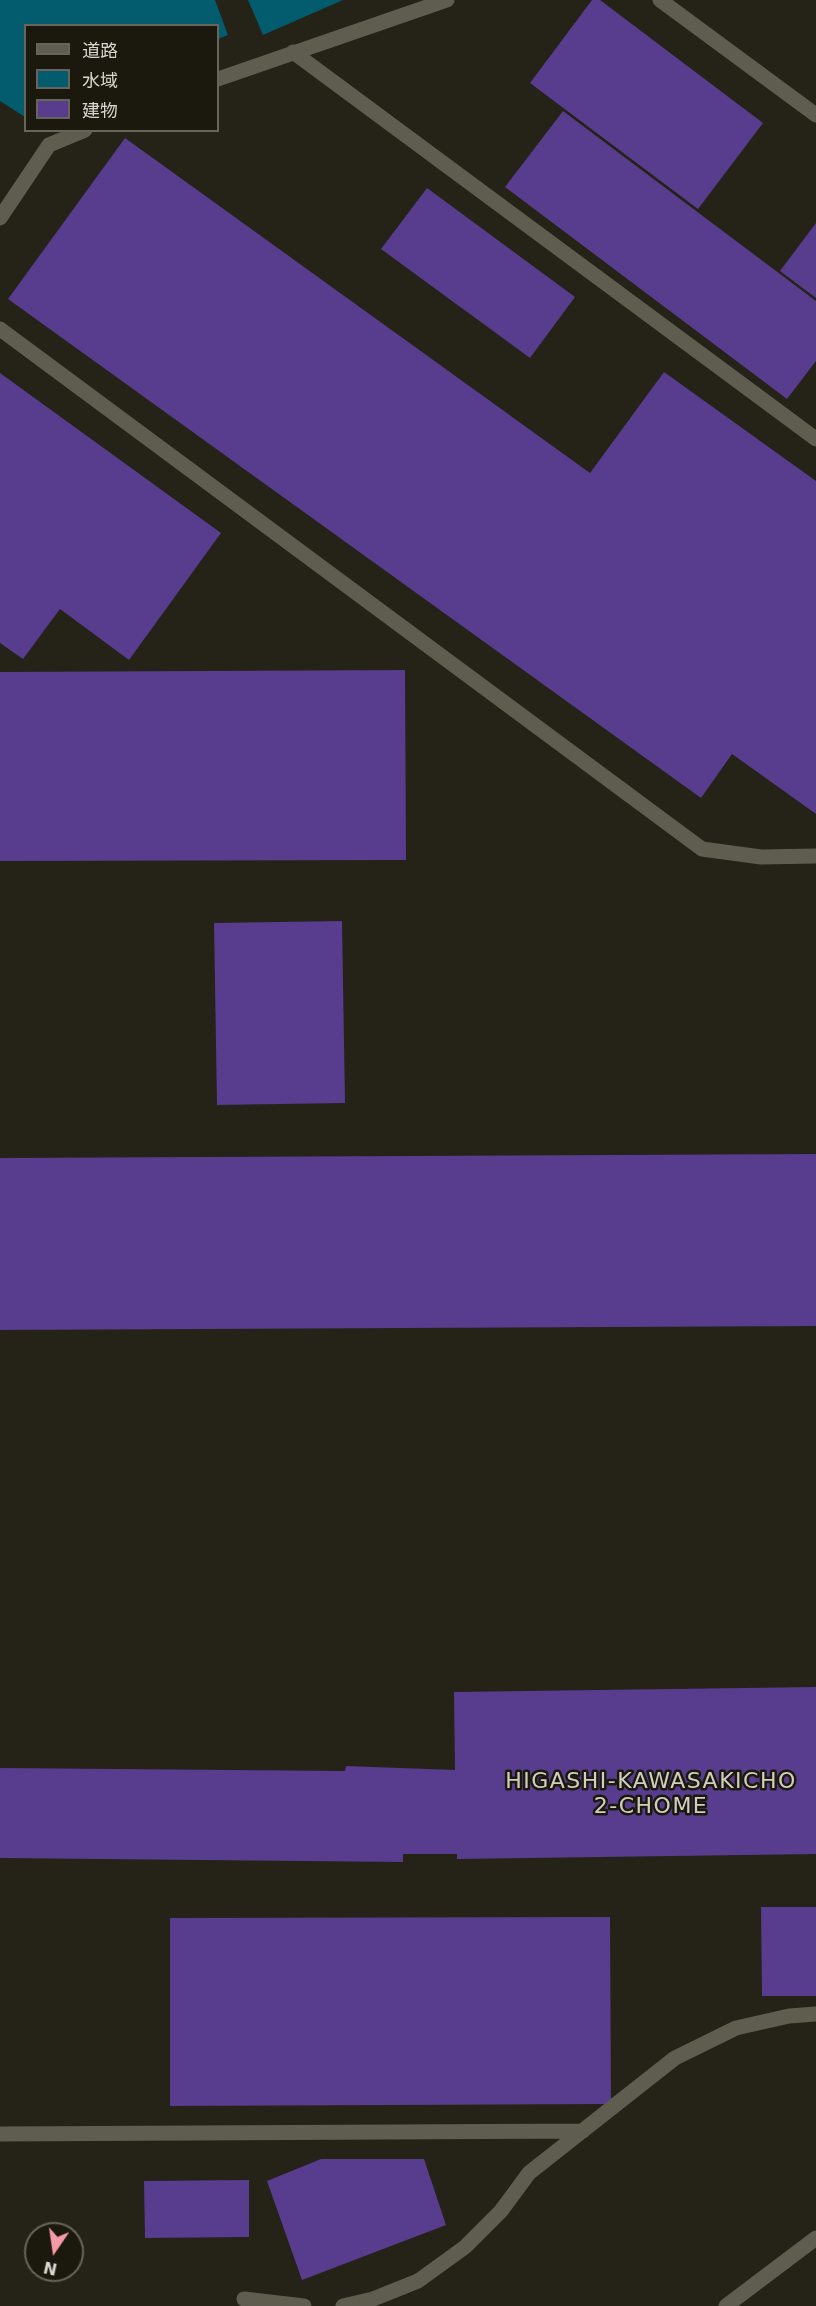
<!DOCTYPE html>
<meta charset="utf-8">
<style>
body{margin:0}
#map{position:relative;width:816px;height:2306px;overflow:hidden;background:#252217;font-family:"DejaVu Sans","Noto Sans JP",sans-serif}
canvas{display:block}
.legend{position:absolute;left:24px;top:24px;width:195px;height:108px;box-sizing:border-box;background:#1b190e;border:2px solid #67655b;margin:0;padding:8px 10px;list-style:none;font-size:18px;color:#d8d6cf}
.legend li{display:flex;align-items:center;gap:12px;height:30px}
.legend b{width:30px;border:2px solid #67655b}
.north{position:absolute;left:24px;top:2222px;width:60px;height:60px;box-sizing:border-box;background:#1b190e;border:2px solid #67655b;border-radius:50%;rotate:193deg;font-size:16px;font-weight:700;line-height:24px;text-align:center;color:#d8d6cf}
.north::after{content:'';display:block;margin:auto;width:21px;height:27px;background:#f49aa6;clip-path:polygon(50% 0,100% 100%,50% 72%,0 100%)}
</style>
<div id="map">
<canvas width="816" height="2306"></canvas>
<ul class="legend">
<li><b style="height:8px;background:#5f5c50"></b>道路</li>
<li><b style="height:16px;background:#025c6e"></b>水域</li>
<li><b style="height:16px;background:#583c8d"></b>建物</li>
</ul>
<div class="north">N</div>
</div>
<script>
const ctx = document.querySelector('canvas').getContext('2d');
ctx.lineJoin = 'round';
function paint(path, color) { ctx.fillStyle = color; ctx.fill(path, 'evenodd'); }
const shape = rows => new Path2D(rows.map(r => 'M' + r).join(''));
function trace(path, color, width, dash) { ctx.strokeStyle = color; ctx.lineWidth = width; ctx.lineCap = dash ? 'butt' : 'round'; ctx.setLineDash(dash || []); ctx.stroke(path); }
function write(font, color, halo, rows, align = 'center') {
  ctx.font = font + ' "DejaVu Sans",sans-serif'; ctx.lineWidth = 5; ctx.setLineDash([]); ctx.textBaseline = 'middle'; ctx.strokeStyle = halo; ctx.fillStyle = color; for (const [text, x, y, turn = 0] of rows) {
    ctx.save(); ctx.translate(x, y); ctx.rotate((+turn || 0) * Math.PI / 180); ctx.textAlign = isNaN(turn) ? turn : align; if (halo) ctx.strokeText(text, 0, 0); ctx.fillText(text, 0, 0); ctx.restore();
  }
}
paint(shape([
 [0,0,215,0,228,35,218,39,218,26,26,26,25,117,0,101],
 [248,0,343,0,263,35]
]), '#025c6e');
paint(shape([
 [592,0,600,0,763,123,698,209,530,83],
 [563,111,816,301,816,361,787,399,505,187],
 [125,138,590,473,664,372,816,481,816,814,732,754,701,798,8,299],
 [427,188,575,297,530,358,381,249],
 [816,223,816,298,780,271],
 [0,373,221,533,129,660,60,609,23,659,0,643],
 [405,670,406,860,0,861,0,672],
 [342,921,345,1103,217,1105,214,923],
 [816,1154,816,1326,0,1330,0,1158],
 [816,1687,816,1854,457,1859,457,1854,403,1854,403,1862,0,1858,0,1768,345,1771,346,1766,455,1770,454,1692],
 [761,1907,816,1907,816,1996,762,1996],
 [610,1917,611,2104,170,2106,170,1918],
 [321,2159,424,2159,446,2225,302,2280,267,2181],
 [249,2180,249,2237,145,2238,144,2181]
]), '#583c8d');
trace(shape([
 [660,0,816,115],
 [293,52,816,439],
 [218,79,447,0],
 [0,218,49,145,85,130],
 [0,329,702,849,761,857,816,856],
 [0,2134,583,2131],
 [244,2299,304,2306],
 [343,2306,373,2299,418,2281,465,2247,501,2211,529,2173,675,2058,736,2028,789,2016,816,2014],
 [726,2306,816,2238]
]), '#5f5c50', 15);
ctx.letterSpacing = '1.5px';
write('22px', '#d1cec0', '#1b190e', [
 ["HIGASHI-KAWASAKICHO",651,1782],
 ["2-CHOME",651,1807]
]);
ctx.letterSpacing = '0px';
</script>
